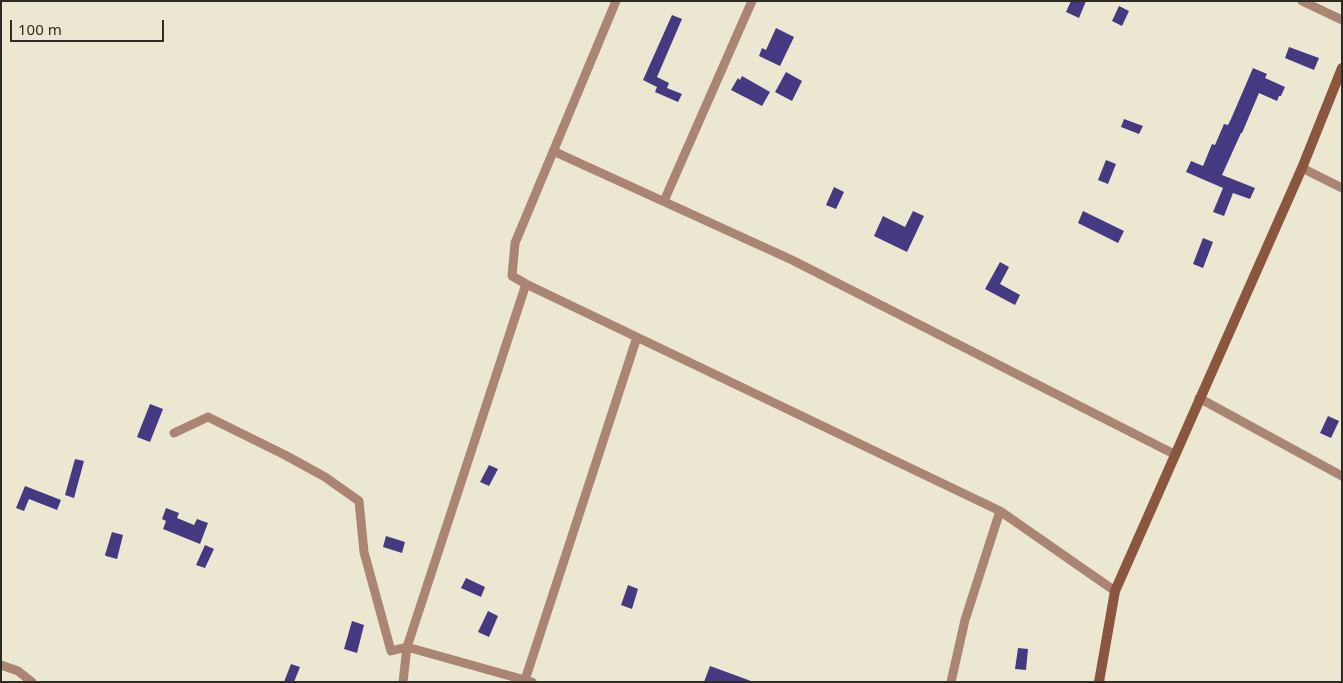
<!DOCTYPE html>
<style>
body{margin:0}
#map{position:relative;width:1343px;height:683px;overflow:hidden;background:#ebe7d1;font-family:"Noto Sans",sans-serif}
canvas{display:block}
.frame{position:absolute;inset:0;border:2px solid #2c2b22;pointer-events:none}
.scale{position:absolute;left:10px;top:20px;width:154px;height:22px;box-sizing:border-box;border:2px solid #2c2b22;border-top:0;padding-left:6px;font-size:15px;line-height:18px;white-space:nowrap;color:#2c2b22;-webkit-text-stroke:4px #ebe7d1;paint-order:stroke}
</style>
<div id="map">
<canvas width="1343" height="683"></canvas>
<div class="frame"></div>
<div class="scale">100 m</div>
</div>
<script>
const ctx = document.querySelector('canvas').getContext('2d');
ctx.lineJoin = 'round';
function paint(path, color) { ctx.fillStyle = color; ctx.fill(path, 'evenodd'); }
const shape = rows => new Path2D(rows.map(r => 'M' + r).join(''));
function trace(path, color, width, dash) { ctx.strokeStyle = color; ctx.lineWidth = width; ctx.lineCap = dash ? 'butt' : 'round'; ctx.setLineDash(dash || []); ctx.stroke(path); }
paint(shape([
 [1071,1,1086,1,1079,18,1066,12],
 [1119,6,1129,11,1122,26,1112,21],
 [672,15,682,19,657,77,669,83,667,88,682,94,678,102,655,92,657,87,643,80],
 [776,28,794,37,780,66,759,56,762,48,766,50],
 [1289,47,1319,58,1314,70,1285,58],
 [1253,68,1267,74,1265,78,1285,87,1281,96,1279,96,1277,101,1259,93,1242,133,1241,133,1222,175,1255,188,1250,199,1233,193,1224,216,1213,212,1223,188,1186,172,1191,161,1203,166,1212,144,1215,145,1224,124,1228,125,1231,119],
 [786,72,802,81,792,101,775,92],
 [742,76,770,92,762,106,731,90,738,78,740,80],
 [1124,119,1143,126,1139,134,1121,127],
 [1106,160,1116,164,1108,184,1098,180],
 [834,187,844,192,836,209,826,205],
 [913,211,924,216,907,252,874,236,883,216,905,227],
 [1083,211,1124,231,1118,243,1078,223],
 [1203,238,1213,242,1203,268,1193,264],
 [1000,262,1009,267,1000,284,1020,295,1015,305,985,289],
 [150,404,163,409,150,442,137,437],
 [1328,416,1339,421,1331,438,1320,433],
 [75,459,84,461,74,498,65,495],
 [489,465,498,469,489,486,480,482],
 [25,486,61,500,57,510,29,499,24,511,16,508],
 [166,508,179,513,177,518,194,525,197,519,208,523,200,544,163,529,166,521,162,519],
 [112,532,123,535,117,559,106,556,105,555],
 [386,536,405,542,402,553,383,547],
 [205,545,214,549,205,568,196,565],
 [466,578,485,587,481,597,461,588],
 [628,585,638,589,632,609,621,605],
 [488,611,498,616,489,637,478,632],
 [352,621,364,625,357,653,344,649],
 [1018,648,1028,649,1026,670,1015,669],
 [291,664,300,667,294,682,284,682],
 [710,666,751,681,750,682,704,682]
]), '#453981');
trace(shape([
 [616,1,515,243,512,276,526,284,1000,511,1115,591],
 [1302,1,1342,20],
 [553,151,792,260,1174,454],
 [1302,168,1342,188],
 [664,201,752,1],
 [1199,398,1342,476],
 [174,433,208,417,285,455,325,477,359,501,364,552,391,651,407,647,532,682],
 [1,665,18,671,32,682],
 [525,680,637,337],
 [403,682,407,647,526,284],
 [951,682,965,620,1000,511]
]), '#ab8574', 9);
trace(shape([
 [1099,682,1115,591,1302,168,1342,68]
]), '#8b563e', 10);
</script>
